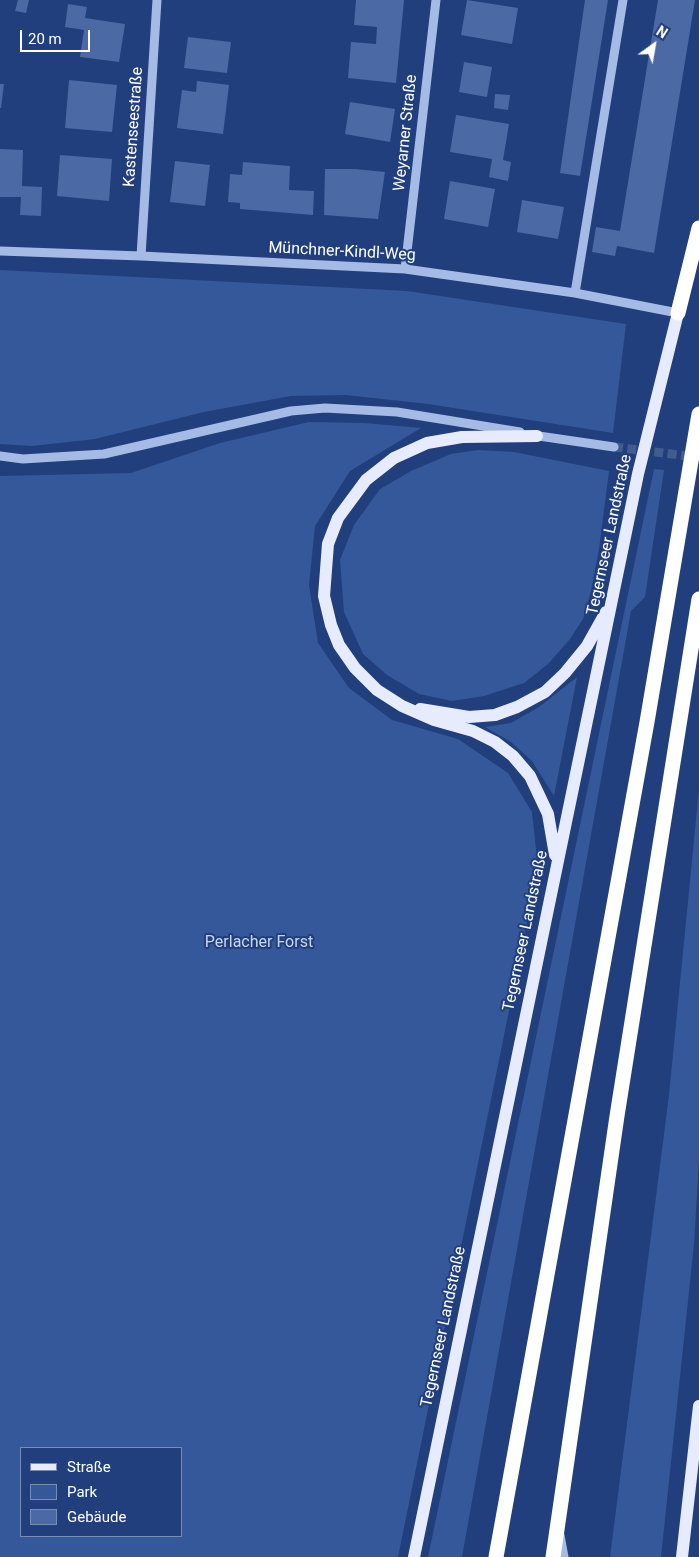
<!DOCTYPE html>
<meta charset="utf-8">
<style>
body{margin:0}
#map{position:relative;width:699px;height:1557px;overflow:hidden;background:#213f7c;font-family:Roboto,sans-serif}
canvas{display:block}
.legend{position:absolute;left:20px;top:1447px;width:162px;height:90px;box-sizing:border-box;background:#213f7c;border:1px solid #7a8cb0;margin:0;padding:6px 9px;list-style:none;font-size:15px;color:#fff}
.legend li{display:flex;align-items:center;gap:10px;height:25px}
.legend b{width:25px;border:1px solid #7a8cb0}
.north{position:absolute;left:629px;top:20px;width:50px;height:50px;-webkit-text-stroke:4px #213f7c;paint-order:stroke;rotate:32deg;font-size:14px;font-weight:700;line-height:20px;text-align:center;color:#fff}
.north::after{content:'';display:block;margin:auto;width:18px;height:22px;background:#fff;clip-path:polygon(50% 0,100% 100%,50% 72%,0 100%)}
.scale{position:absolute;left:20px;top:30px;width:70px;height:22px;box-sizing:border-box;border:2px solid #fff;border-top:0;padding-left:6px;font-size:15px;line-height:18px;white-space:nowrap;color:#fff;-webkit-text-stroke:4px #213f7c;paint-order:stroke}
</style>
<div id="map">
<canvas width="699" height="1557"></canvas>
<ul class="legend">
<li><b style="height:6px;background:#e6ecfd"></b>Straße</li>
<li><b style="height:14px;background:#35589a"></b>Park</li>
<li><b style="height:14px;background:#4a69a5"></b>Gebäude</li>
</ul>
<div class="north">N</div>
<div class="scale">20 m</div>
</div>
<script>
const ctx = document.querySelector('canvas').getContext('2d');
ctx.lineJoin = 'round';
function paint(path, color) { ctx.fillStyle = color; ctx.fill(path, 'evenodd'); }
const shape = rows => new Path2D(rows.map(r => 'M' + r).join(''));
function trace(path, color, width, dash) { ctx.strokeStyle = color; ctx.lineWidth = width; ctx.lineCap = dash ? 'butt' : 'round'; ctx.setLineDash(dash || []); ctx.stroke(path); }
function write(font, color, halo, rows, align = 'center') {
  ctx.font = font + ' Roboto,sans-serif'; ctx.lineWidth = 4; ctx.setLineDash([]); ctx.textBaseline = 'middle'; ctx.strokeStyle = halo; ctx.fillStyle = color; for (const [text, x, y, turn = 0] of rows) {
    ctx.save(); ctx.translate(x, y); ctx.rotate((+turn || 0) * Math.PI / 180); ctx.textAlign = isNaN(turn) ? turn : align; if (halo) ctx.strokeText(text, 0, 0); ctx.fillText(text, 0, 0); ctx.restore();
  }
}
paint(shape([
 [0,270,407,291,626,324,613,433,428,404,346,395,291,396,204,412,95,439,32,446,0,444],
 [309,422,364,423,421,428,350,471,315,526,309,585,318,643,349,688,392,720,458,739,508,773,532,812,538,868,398,1557,0,1557,0,476,131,473,220,443],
 [21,1448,181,1448,181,1536,21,1536],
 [478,450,514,452,609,471,599,549,591,591,583,619,570,639,548,664,524,683,484,696,452,701,419,694,387,675,363,654,344,612,340,560,354,525,380,489,411,471,451,454],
 [654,469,664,470,645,597,631,611,462,1557,428,1557],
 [577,677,554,796,532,761,511,742,485,727,511,723,539,707],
 [699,789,699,1160,694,1244,661,1557,610,1557,669,1095]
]), '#35589a');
paint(shape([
 [18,0,29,0,26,13,15,11],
 [356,0,404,0,396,83,348,78,351,42,376,44,377,27,354,25],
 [467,0,518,8,512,44,461,35],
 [585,0,608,0,580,176,560,173],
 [658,0,695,0,654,253,617,246,615,256,592,252,596,227,620,231],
 [68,4,87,7,85,18,125,24,119,62,80,57,84,30,65,27],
 [188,37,231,42,227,73,184,68],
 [464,62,492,67,487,97,459,92],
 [69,80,117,85,112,132,65,128],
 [197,81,229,85,223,134,177,128,182,90,196,92],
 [0,84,4,84,1,108,0,108],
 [495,94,510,95,508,110,494,108],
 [350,102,395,109,390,142,345,134],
 [456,115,509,124,503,160,511,162,508,181,489,177,492,159,450,152],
 [0,149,23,150,22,186,42,187,41,216,20,215,21,197,0,197],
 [60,155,112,159,109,201,57,196],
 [175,161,210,165,205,206,170,202],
 [243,162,290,166,289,190,314,191,313,215,240,209,240,203,228,202,230,174,242,175],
 [325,169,355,169,385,172,378,219,324,215],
 [450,181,495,189,488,227,444,219],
 [522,200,564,207,558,239,517,232]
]), '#4a69a5');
trace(shape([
 [614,447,696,457]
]), '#425c90', 9, [9, 4.5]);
trace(shape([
 [0,251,141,256,405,269,575,293,678,313],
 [141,256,157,0],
 [405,269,436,0],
 [575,293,623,0],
 [532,435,614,447],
 [0,456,23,459,104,454,291,411,325,408,397,412,520,432],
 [560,1535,564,1557]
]), '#a5bbe6', 9);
trace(shape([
 [537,436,462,437,427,443,394,458,366,480,338,518,328,544,324,596,331,625,339,645,355,668,377,690,402,706,434,720,473,731,495,742,513,756,530,776,548,814,555,855],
 [420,709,469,717,495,715,517,707,545,692,565,673,587,646,606,612],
 [414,1557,638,474,678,313],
 [682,1557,699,1406]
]), '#e6ecfd', 12);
trace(shape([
 [678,313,699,228],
 [496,1557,647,722,699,414],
 [553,1557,617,1116,699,599]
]), '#fff', 15);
write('16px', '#fff', '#213f7c', [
 ["Kastenseestraße",134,127,-86],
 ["Weyarner Straße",406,133,-84],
 ["Münchner-Kindl-Weg",342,252,3],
 ["Tegernseer Landstraße",610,535,-78],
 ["Tegernseer Landstraße",526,931,-78],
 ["Tegernseer Landstraße",444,1327,-78]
]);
write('16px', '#c8d7f5', '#213f7c', [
 ["Perlacher Forst",259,943]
]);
</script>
